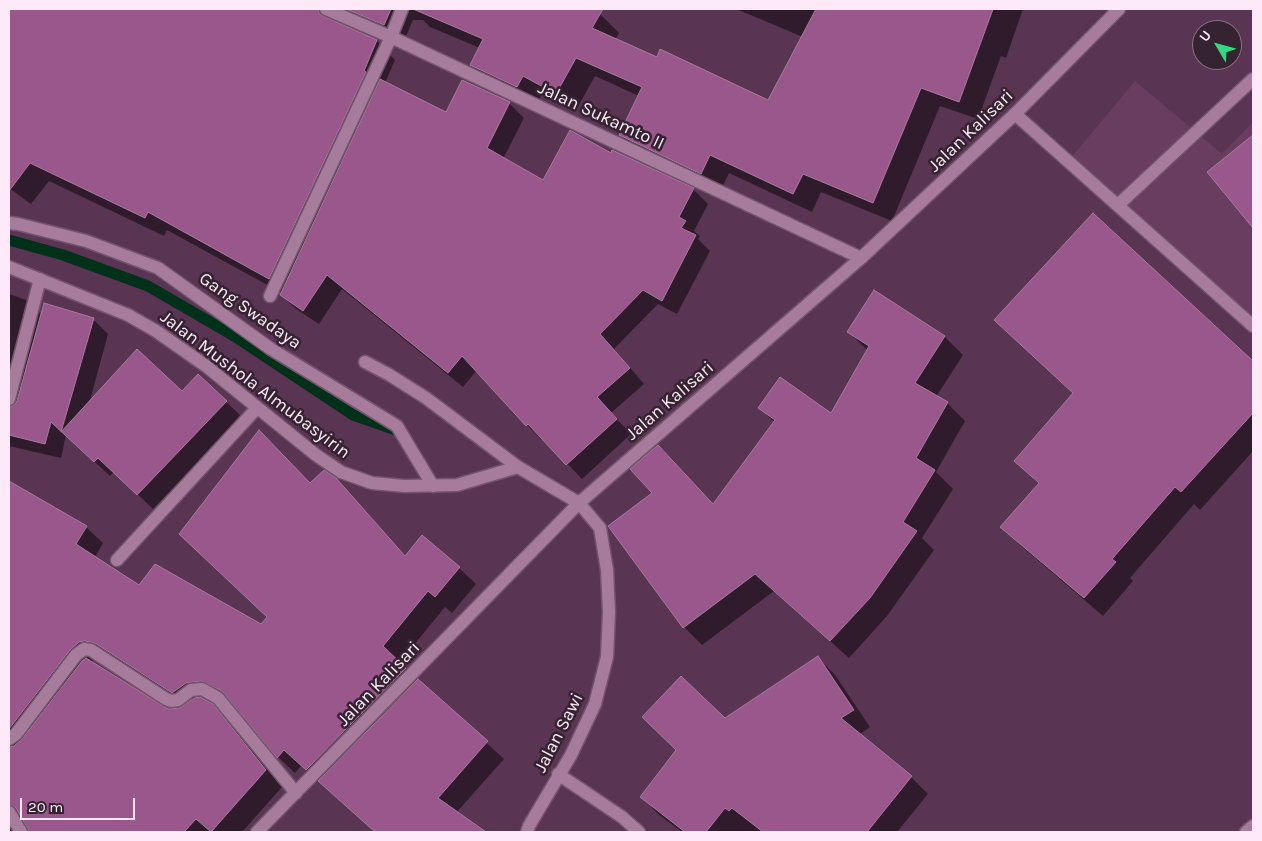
<!DOCTYPE html>
<style>
body{margin:0}
#map{position:relative;width:1262px;height:841px;overflow:hidden;background:#5a3453;font-family:Karla,sans-serif}
canvas{display:block}
.frame{position:absolute;inset:0;border:10px solid #fde9f7;pointer-events:none}
.north{position:absolute;left:1192px;top:20px;width:50px;height:50px;box-sizing:border-box;background:#352331;border:1px solid #857280;border-radius:50%;rotate:307deg;font-size:14px;font-weight:700;line-height:20px;text-align:center;color:#fde9f7}
.north::after{content:'';display:block;margin:auto;width:18px;height:22px;background:#32d882;clip-path:polygon(50% 0,100% 100%,50% 72%,0 100%)}
.scale{position:absolute;left:20px;top:798px;width:115px;height:22px;box-sizing:border-box;border:2px solid #fde9f7;border-top:0;padding-left:6px;font-size:15px;line-height:18px;white-space:nowrap;color:#fde9f7;-webkit-text-stroke:4px #352331;paint-order:stroke}
</style>
<div id="map">
<canvas width="1262" height="841"></canvas>
<div class="frame"></div>
<div class="north">U</div>
<div class="scale">20 m</div>
</div>
<script>
const ctx = document.querySelector('canvas').getContext('2d');
ctx.lineJoin = 'round';
function paint(path, color) { ctx.fillStyle = color; ctx.fill(path, 'evenodd'); }
const shape = rows => new Path2D(rows.map(r => 'M' + r).join(''));
function trace(path, color, width, dash) { ctx.strokeStyle = color; ctx.lineWidth = width; ctx.lineCap = dash ? 'butt' : 'round'; ctx.setLineDash(dash || []); ctx.stroke(path); }
function write(font, color, halo, rows, align = 'center') {
  ctx.font = font + ' Karla,sans-serif'; ctx.lineWidth = 5; ctx.setLineDash([]); ctx.textBaseline = 'middle'; ctx.strokeStyle = halo; ctx.fillStyle = color; for (const [text, x, y, turn = 0] of rows) {
    ctx.save(); ctx.translate(x, y); ctx.rotate((+turn || 0) * Math.PI / 180); ctx.textAlign = isNaN(turn) ? turn : align; if (halo) ctx.strokeText(text, 0, 0); ctx.fillText(text, 0, 0); ctx.restore();
  }
}
paint(shape([
 [1135,81,1222,154,1253,122,1253,334,1065,165]
]), '#693d60');
paint(shape([
 [9,9,530,9,551,20,558,9,591,9,600,14,619,33,615,40,657,58,769,102,803,37,736,9,924,9,934,13,935,9,1023,9,1006,58,1001,56,978,119,940,106,892,221,821,192,812,212,729,173,720,192,639,154,620,135,639,96,595,76,575,112,542,94,536,105,490,84,471,65,480,48,430,27,423,20,413,20,403,43,339,21,338,24,377,41,395,60,385,83,447,113,509,103,524,118,503,159,544,181,611,154,693,189,708,204,694,231,700,236,698,239,710,251,677,314,658,304,614,349,644,384,611,413,631,434,582,479,543,438,542,440,527,425,477,370,463,387,342,289,319,324,296,309,281,295,282,293,167,230,164,236,49,181,31,204,9,188],
 [1253,136,1253,226,1209,172],
 [1093,215,1253,363,1253,451,1200,510,1194,504,1130,578,1133,581,1103,616,1020,545,1002,527,1039,484,1016,461,1074,394],
 [874,292,945,337,963,355,936,397,947,403,965,421,936,472,953,489,922,538,934,550,887,616,849,658,774,591,702,645,684,627,654,493,658,447,713,505,775,423,760,408,831,415,868,351,849,332],
 [9,294,26,300,41,314,43,305,93,319,108,334,89,404,182,393,198,375,242,417,153,509,114,472,110,476,66,435,61,458,9,446],
 [9,483,86,527,103,543,95,557,140,586,262,626,268,617,310,484,406,557,459,568,476,584,452,613,445,607,399,663,504,759,456,813,484,832,375,832,301,766,295,773,278,757,236,706,224,698,207,698,203,700,212,705,229,723,282,787,242,832,30,832,25,821,22,821,18,825,18,832,9,832],
 [96,659,113,659,185,706,180,709,168,710,91,662],
 [818,658,835,675,870,727,859,735,911,777,928,794,897,832,682,832,658,814,642,797,725,720]
]), '#0007');
trace(shape([
 [9,240,63,255,148,286,234,336,353,415,393,429]
]), '#013118', 11);
const building = shape([
 [9,9,318,9,319,13,323,16,377,40,364,71,366,72,269,279,148,212,145,218,30,163,9,191,9,9],
 [346,9,391,9,384,25,346,9],
 [413,9,603,9,592,28,657,57,660,49,768,100,816,9,993,9,959,102,921,88,873,203,803,174,793,194,710,155,701,174,619,135,642,87,576,58,556,94,523,76,517,87,470,65,483,39,413,9],
 [380,79,446,112,462,80,510,102,487,148,543,180,570,130,611,153,612,150,694,188,679,217,686,221,681,228,696,235,662,301,643,290,600,334,630,368,597,397,617,419,566,465,528,424,526,426,462,356,448,373,327,275,303,311,280,295,380,79],
 [1253,135,1253,228,1207,172,1253,135],
 [1093,213,1253,361,1253,413,1181,492,1175,487,1112,559,1116,562,1084,598,1000,527,1039,483,1014,461,1073,393,994,320,1093,213],
 [874,290,945,336,915,383,948,402,916,458,935,470,903,522,917,531,870,598,830,641,755,574,683,628,608,526,652,493,630,469,658,445,713,504,775,420,758,408,780,377,831,413,869,346,847,332,874,290],
 [44,303,94,318,61,432,137,349,182,391,198,374,227,401,137,495,98,458,94,462,51,422,45,444,9,435,9,407,14,405,17,401,44,303],
 [259,430,310,483,324,470,336,478,405,556,422,535,460,567,435,597,428,591,383,646,406,668,306,770,284,750,277,758,222,691,201,681,186,683,172,693,95,643,85,641,79,642,70,650,9,729,9,481,87,526,76,544,139,585,155,564,261,624,267,617,179,534,259,430],
 [818,656,854,710,841,718,912,776,867,832,763,832,732,808,729,811,725,808,706,832,685,832,640,797,676,750,642,717,681,676,725,718,818,656],
 [86,658,168,709,180,708,194,698,200,697,213,704,266,770,211,832,196,819,184,832,29,832,16,808,9,804,9,747,14,746,22,739,82,661,86,658],
 [418,679,488,741,438,798,486,832,375,832,318,781,418,679]
]);
paint(building, '#99578c');
trace(building, '#a77b9d', 1);
const service = shape([
 [1015,114,1253,326],
 [1118,205,1253,79],
 [1246,832,1253,826]
]);
const minor = shape([
 [326,9,391,37,861,258],
 [9,223,18,224,86,241,158,268,271,349,397,426,433,486],
 [9,267,128,315,156,331,206,366,316,455,341,472,372,483,404,486,457,485,518,467],
 [270,296,391,37,402,9],
 [365,362,388,374,426,398,518,467,579,503,600,528,607,570,609,612,607,657,595,704,571,755,529,826,527,832],
 [9,399,40,279],
 [117,560,257,408],
 [9,739,16,734,76,655,84,649,91,650,166,699,171,701,178,700,191,690,202,689,218,698,296,793],
 [558,774,622,817,639,832],
 [9,812,21,832]
]);
const tertiary = shape([
 [257,832,579,503,861,258,1015,114,1119,9]
]);
trace(service, '#73546d', 15);
trace(minor, '#73546d', 15);
trace(tertiary, '#73546d', 15);
trace(service, '#a67b9c', 12);
trace(minor, '#a67b9c', 12);
trace(tertiary, '#a67b9c', 12);
write('18px', '#fde9f7', '#352331', [
 ["Jalan Sukamto II",601,116,25],
 ["Jalan Kalisari",971,131,-44],
 ["Gang Swadaya",250,311,35],
 ["Jalan Mushola Almubasyirin",255,385,37],
 ["Jalan Kalisari",670,401,-41],
 ["Jalan Kalisari",379,684,-46],
 ["Jalan Sawi",559,733,-63]
]);
</script>
